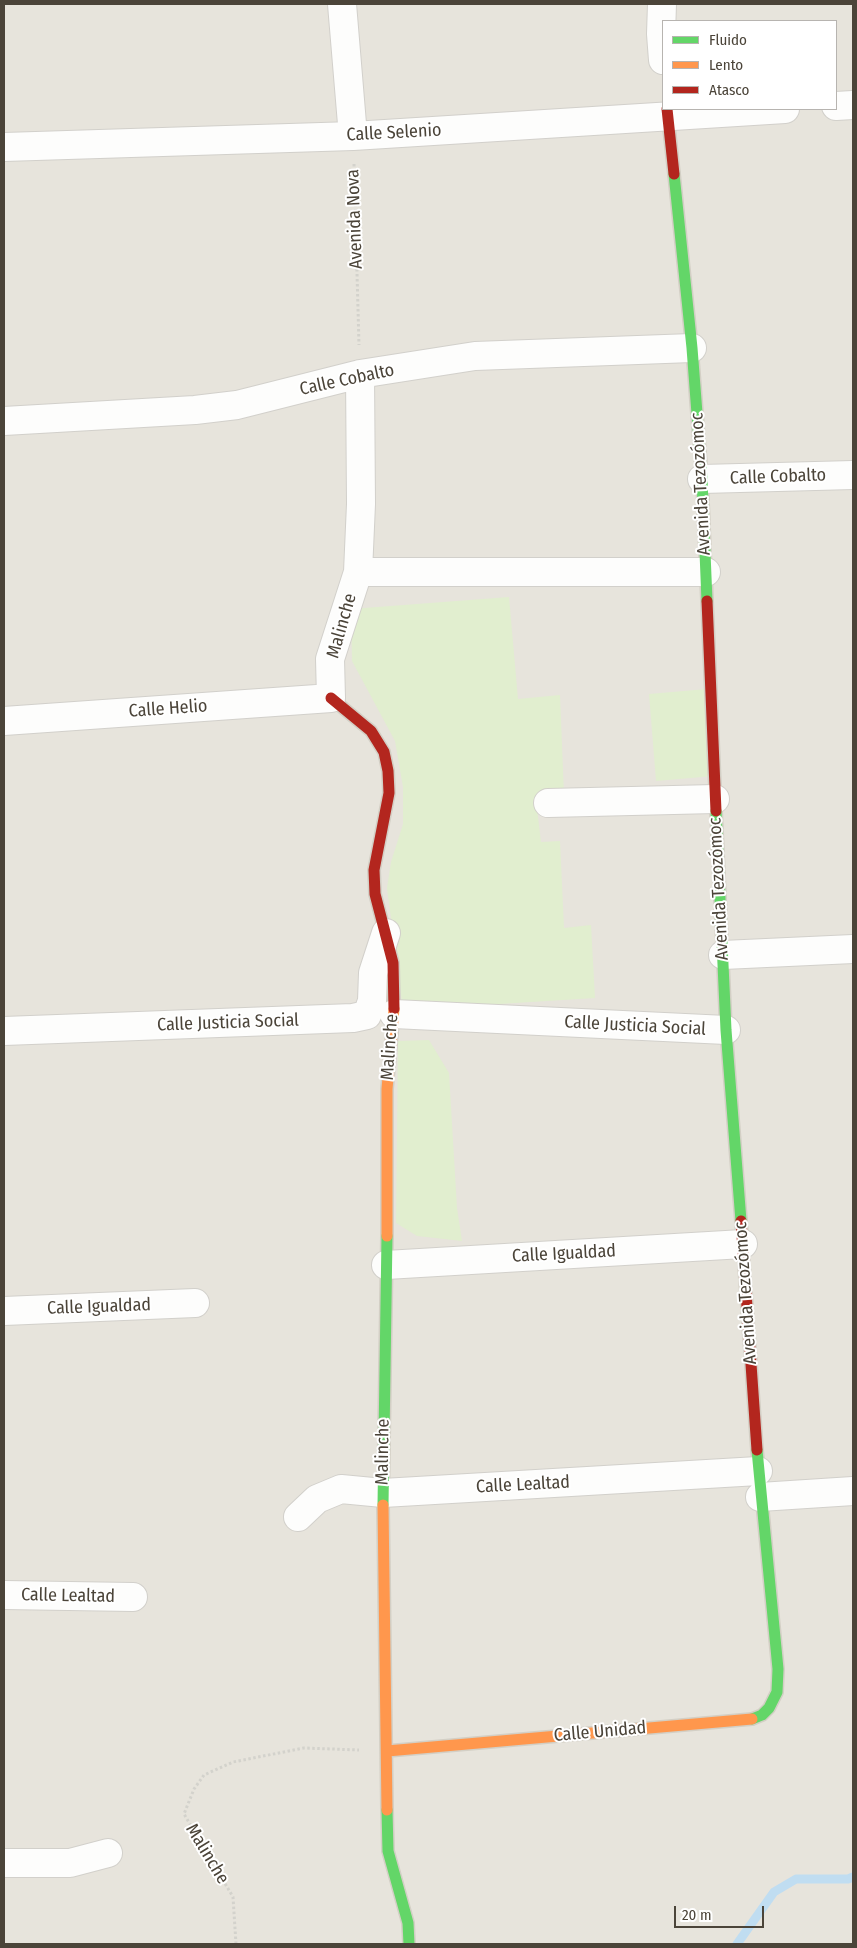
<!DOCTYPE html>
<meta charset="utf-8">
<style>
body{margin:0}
#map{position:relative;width:857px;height:1948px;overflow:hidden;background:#f4f2ee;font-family:"Fira Sans Condensed",sans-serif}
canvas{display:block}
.frame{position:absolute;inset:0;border:5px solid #4b4439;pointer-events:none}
.legend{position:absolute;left:662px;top:20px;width:175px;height:90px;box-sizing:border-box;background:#fff;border:1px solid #b7b4b0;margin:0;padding:6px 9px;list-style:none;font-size:15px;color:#4b4439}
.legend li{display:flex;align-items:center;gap:10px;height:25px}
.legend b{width:25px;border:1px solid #b7b4b0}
.scale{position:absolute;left:674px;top:1906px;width:90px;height:22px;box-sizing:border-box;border:2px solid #4b4439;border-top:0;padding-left:6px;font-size:15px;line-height:18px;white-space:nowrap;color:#4b4439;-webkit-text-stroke:4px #fff;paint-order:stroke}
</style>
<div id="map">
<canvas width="857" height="1948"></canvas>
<div class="frame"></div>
<ul class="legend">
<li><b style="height:6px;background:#63d668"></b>Fluido</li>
<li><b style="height:6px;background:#ff974d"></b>Lento</li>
<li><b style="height:6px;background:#b3261e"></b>Atasco</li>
</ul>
<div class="scale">20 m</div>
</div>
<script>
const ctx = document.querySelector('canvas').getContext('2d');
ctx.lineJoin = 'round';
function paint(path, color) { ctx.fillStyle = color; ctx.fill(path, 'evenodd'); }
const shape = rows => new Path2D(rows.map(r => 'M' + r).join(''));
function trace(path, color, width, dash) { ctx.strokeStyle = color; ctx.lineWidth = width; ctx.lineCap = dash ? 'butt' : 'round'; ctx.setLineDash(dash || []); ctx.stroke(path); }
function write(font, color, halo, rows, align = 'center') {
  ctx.font = font + ' "Fira Sans Condensed",sans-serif'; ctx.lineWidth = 4; ctx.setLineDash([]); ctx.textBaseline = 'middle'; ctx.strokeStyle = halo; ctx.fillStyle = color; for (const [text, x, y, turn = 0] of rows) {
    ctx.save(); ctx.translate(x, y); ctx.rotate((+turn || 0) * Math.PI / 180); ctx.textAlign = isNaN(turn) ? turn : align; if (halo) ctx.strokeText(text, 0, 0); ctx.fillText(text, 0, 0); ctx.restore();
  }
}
paint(shape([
 [4,4,853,4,853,1944,4,1944],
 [663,21,836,21,836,109,663,109]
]), '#e7e4dc');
paint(shape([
 [509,597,518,699,560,695,564,795,536,800,541,842,560,841,564,928,591,925,595,998,403,1010,387,888,391,862,403,824,403,787,395,741,352,661,351,609],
 [707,689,714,776,656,781,649,694],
 [429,1040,449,1073,457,1208,462,1241,417,1236,396,1223,398,1041]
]), '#e1eecf');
trace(shape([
 [737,1944,774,1892,796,1879,848,1879,853,1877]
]), '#c0ddf1', 9);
const street = shape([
 [342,4,353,136],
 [662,4,661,34,663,60],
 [836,106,853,105],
 [4,147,353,136,785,109],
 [4,421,195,410,237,405,360,374,475,356,692,348],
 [702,479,853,475],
 [358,572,706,572],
 [4,721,331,698,330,659,358,572,361,504,360,374],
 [548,803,715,799],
 [723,955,853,949],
 [394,1014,726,1030],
 [4,1031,353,1018,367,1015,372,1001,373,973,386,933],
 [386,1265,743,1244],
 [4,1311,195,1303],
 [760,1497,853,1491],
 [298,1517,317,1499,341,1489,383,1493,758,1471],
 [4,1595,133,1597],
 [4,1863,70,1863,108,1853]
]);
const fast = shape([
 [674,174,692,348,702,479,707,601],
 [716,811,726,1030,741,1221],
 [383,1505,387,1236],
 [752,1719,762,1715,769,1708,777,1692,778,1669,757,1450],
 [387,1810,388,1851,408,1923,409,1944]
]);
const slow = shape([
 [387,1236,387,1089,394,1009],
 [383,1505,387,1810],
 [387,1751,752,1719]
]);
const jam = shape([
 [667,109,674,174],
 [707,601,716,811],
 [331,698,371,731,384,752,388,771,389,793,374,870,375,894,393,963,394,1009],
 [741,1221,757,1450]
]);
trace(street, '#d2d0cb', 30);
trace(fast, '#d3cfc5', 14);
trace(slow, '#d3cfc5', 14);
trace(jam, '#d3cfc5', 14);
trace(shape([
 [354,164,359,345],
 [236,1944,233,1897,184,1814,194,1789,204,1775,233,1762,304,1748,359,1750]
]), '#d3d2cc', 3, [2.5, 2.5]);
trace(street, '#fdfdfc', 28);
trace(fast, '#63d668', 11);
trace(slow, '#ff974d', 11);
trace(jam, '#b3261e', 11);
write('18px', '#4b4439', '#fff', [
 ["Calle Selenio",394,133,-3],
 ["Avenida Nova",355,219,-92],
 ["Calle Cobalto",347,380,-12],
 ["Calle Cobalto",778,477,-2],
 ["Avenida Tezozómoc",701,484,-93],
 ["Malinche",342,626,-74],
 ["Calle Helio",168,709,-4],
 ["Avenida Tezozómoc",719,889,-93],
 ["Calle Justicia Social",228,1023,-2],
 ["Calle Justicia Social",635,1026,3],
 ["Malinche",390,1047,-86],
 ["Calle Igualdad",564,1254,-3],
 ["Avenida Tezozómoc",746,1293,-94],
 ["Calle Igualdad",99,1307,-2],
 ["Malinche",383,1452,-89],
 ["Calle Lealtad",523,1485,-3],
 ["Calle Lealtad",68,1596,1],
 ["Calle Unidad",600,1732,-5],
 ["Malinche",207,1854,59]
]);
</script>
